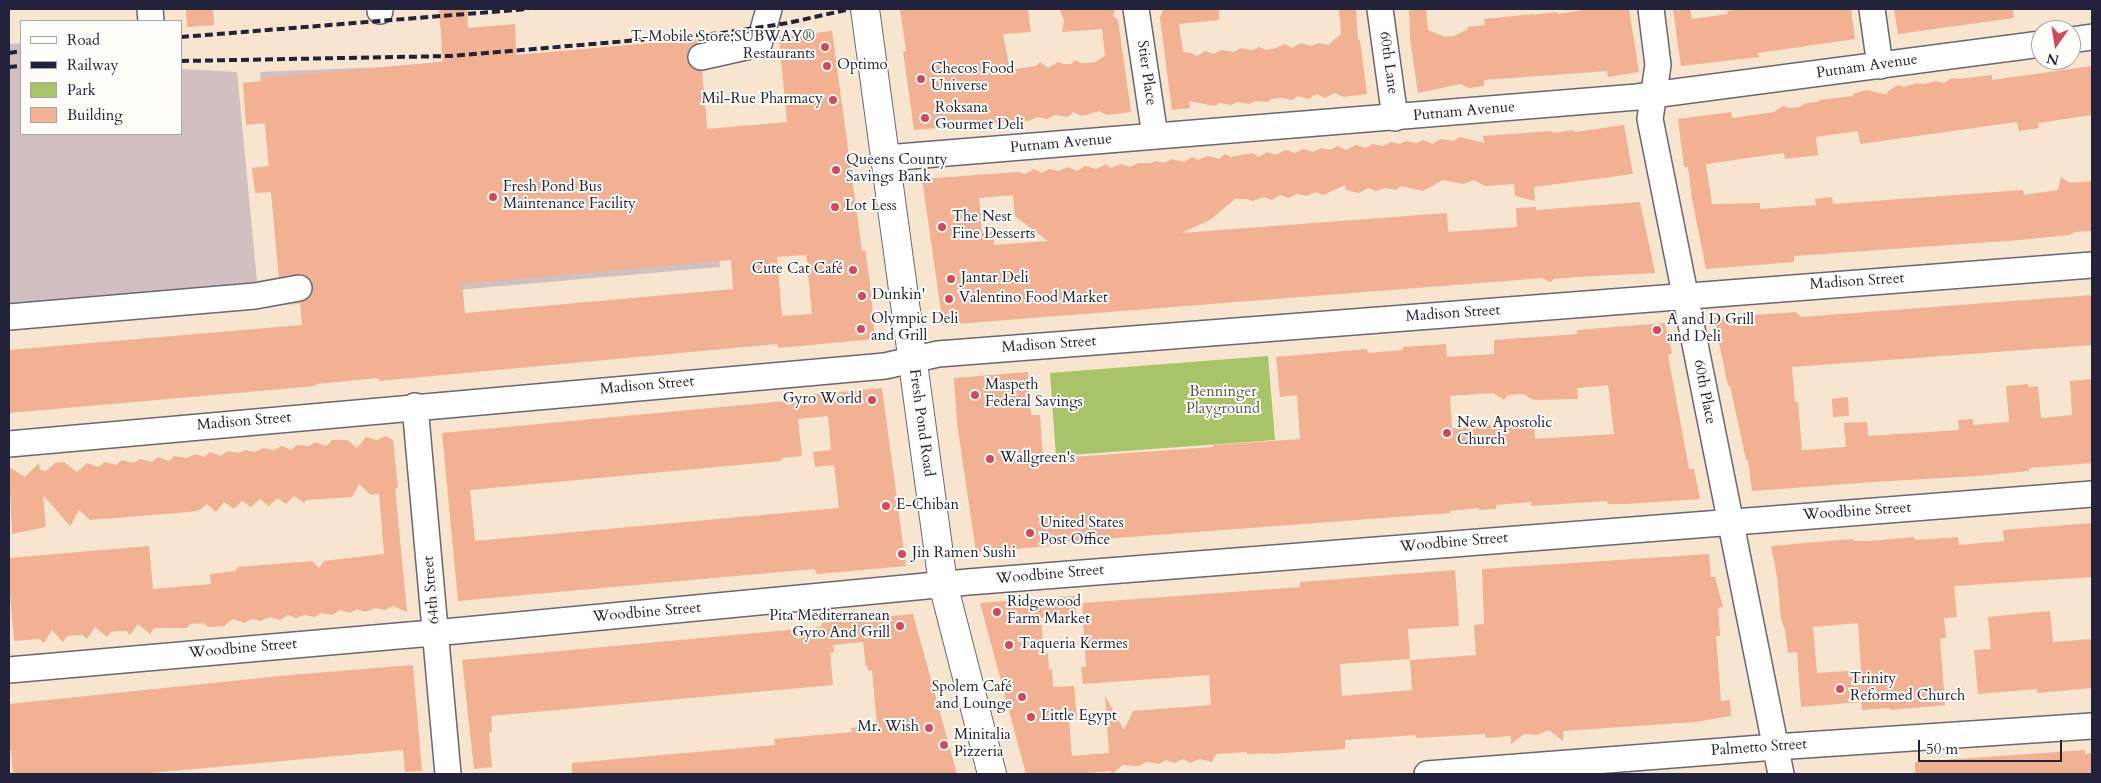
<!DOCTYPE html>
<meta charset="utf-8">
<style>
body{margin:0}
#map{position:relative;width:2101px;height:783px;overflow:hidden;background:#f7e5d0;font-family:Cardo,serif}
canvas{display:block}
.frame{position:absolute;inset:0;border:10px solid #22223b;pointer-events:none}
.legend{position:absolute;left:20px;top:20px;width:162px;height:115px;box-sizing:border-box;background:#fdfcf7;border:1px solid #a5a5ac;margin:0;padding:6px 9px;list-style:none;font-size:15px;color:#22223b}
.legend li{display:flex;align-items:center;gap:10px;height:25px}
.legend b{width:25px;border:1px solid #a5a5ac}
.north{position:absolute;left:2031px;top:20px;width:50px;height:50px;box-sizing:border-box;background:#fdfcf7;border:1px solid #a5a5ac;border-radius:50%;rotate:193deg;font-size:14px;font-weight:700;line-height:20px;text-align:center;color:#22223b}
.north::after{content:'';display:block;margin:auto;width:18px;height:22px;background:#d1495b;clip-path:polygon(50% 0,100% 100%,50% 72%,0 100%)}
.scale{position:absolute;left:1918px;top:740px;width:144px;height:22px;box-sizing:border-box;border:2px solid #22223b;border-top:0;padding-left:6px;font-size:15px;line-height:18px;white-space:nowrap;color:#22223b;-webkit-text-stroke:4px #fdfcf7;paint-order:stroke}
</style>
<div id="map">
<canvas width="2101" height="783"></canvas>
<div class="frame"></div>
<ul class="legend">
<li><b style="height:6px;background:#fff"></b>Road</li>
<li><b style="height:6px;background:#22223b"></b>Railway</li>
<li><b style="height:14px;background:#a9c369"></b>Park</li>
<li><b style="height:14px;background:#f1b192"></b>Building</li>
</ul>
<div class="north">N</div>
<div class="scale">50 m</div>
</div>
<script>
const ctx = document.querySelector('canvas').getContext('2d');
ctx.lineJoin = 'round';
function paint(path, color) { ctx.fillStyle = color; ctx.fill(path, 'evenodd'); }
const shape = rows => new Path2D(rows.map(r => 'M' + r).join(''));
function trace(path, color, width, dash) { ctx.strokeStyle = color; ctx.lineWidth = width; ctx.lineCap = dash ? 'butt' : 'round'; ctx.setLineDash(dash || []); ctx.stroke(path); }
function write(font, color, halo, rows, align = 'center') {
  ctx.font = font + ' Cardo,serif'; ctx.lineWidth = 4; ctx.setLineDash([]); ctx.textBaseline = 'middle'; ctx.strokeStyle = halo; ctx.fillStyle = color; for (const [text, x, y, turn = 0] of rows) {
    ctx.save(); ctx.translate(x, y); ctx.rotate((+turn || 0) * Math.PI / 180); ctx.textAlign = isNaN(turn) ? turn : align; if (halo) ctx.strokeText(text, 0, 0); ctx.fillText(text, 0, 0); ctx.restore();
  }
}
paint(shape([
 [699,39,720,267,9,329,9,44,21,43,21,134,181,134,181,69,237,72,257,281,279,277,260,72,383,67]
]), '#d2bfbf');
paint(shape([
 [1268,356,1275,440,1056,456,1050,373]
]), '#a9c369');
paint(shape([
 [213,9,214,25,187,27,186,10],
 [439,9,467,9,468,28,515,24,516,55,699,39,700,43,692,46,687,52,687,60,691,67,702,71,707,129,787,122,779,37,832,31,862,251,865,250,870,283,875,339,779,348,777,344,379,381,379,378,316,384,316,386,9,413,9,350,302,325,300,302,309,299,313,292,313,285,310,278,303,274,279,277,271,192,255,193,252,168,269,166,265,123,246,125,243,83,261,81,261,78,443,62],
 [806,255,812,314,782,316,777,257],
 [731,260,733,289,465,313,462,284],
 [900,9,1028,9,1031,32,1003,34,1010,70,1036,66,1040,62,1048,68,1058,62,1063,64,1071,64,1075,60,1081,63,1088,63,1095,62,1105,56,1102,29,1062,32,1064,20,1059,9,1115,9,1113,16,1118,20,1131,112,1107,115,1099,111,1082,116,1073,112,1068,117,1055,115,1047,119,1038,117,1028,121,1011,120,1006,122,914,130,903,51,906,51],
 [1163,9,1219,9,1219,20,1179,24,1183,52,1191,53,1197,56,1205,51,1214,54,1221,50,1234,52,1241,48,1252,50,1259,47,1266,50,1276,48,1285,44,1292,48,1301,43,1311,46,1319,43,1328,45,1341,34,1339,9,1356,9,1358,40,1360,40,1367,94,1344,97,1335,93,1325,98,1317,94,1308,99,1298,96,1292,100,1282,98,1271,99,1268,102,1256,101,1249,104,1238,102,1231,105,1220,103,1214,106,1189,101,1190,108,1172,110,1160,18],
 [1409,9,1426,9,1428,30,1445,37,1454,36,1468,29,1467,27,1485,25,1484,19,1533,14,1533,15,1557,12,1558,14,1590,9,1629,9,1639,72,1608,77,1607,71,1484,80,1484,86,1469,88,1460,84,1418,93,1410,39],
 [1673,9,1690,9,1692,19,1728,14,1727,11,1740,9,1851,9,1855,39,1758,53,1759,57,1681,66],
 [1894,9,2013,9,2014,18,1898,34],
 [2092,66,2092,115,2038,123,2039,128,2019,131,2017,122,1860,144,1858,131,1816,137,1818,155,1785,159,1784,153,1706,164,1712,204,1760,203,1760,209,1816,205,1815,199,1832,197,1833,204,2023,190,2024,195,2058,190,2061,177,2070,183,2092,181,2092,231,2075,232,2069,235,2020,240,1794,256,1794,262,1706,269,1692,199,1688,167,1684,167,1678,119,1731,112,1732,118,1774,112,1783,106,1790,108,1799,107,1806,103,1819,102,1819,100,1853,96,1853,94,1866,90,1888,95,1887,92,1898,85,1904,87,1917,83,1924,84,1936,81,1944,83,1952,78,1958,79,1992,75,1992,80],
 [1624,125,1633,174,1534,187,1535,201,1515,196,1514,184,1485,186,1474,180,1463,184,1443,180,1423,191,1401,186,1396,190,1385,188,1376,191,1368,188,1359,193,1346,190,1345,185,1323,195,1315,192,1307,196,1297,194,1289,198,1280,195,1272,200,1263,197,1253,201,1247,199,1235,199,1210,220,1181,233,1447,213,1448,232,1517,227,1516,208,1536,207,1536,210,1640,202,1655,273,1577,277,1554,279,1550,282,1542,278,1518,280,943,325,922,179,1018,172,1025,174,1034,169,1042,173,1049,169,1058,171,1068,167,1077,171,1085,166,1096,169,1106,164,1110,168,1121,164,1130,167,1139,163,1151,163,1156,161,1164,163,1172,159,1185,162,1192,157,1198,160,1208,156,1219,159,1225,154,1231,157,1252,153,1259,157,1267,152,1275,155,1286,150,1295,153,1304,149,1313,152,1321,148,1330,150,1338,146,1346,150,1356,145,1366,148,1372,144,1383,146,1391,142,1400,144,1406,141,1417,143,1423,140,1433,144,1440,139,1453,141,1460,137,1484,143,1483,136,1552,131,1553,133,1574,130,1575,132],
 [1013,195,1015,216,1048,241,994,245,993,232,982,233,979,198],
 [2092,295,2092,345,1792,367,1795,402,1798,402,1802,450,1846,447,1844,423,1867,422,1868,436,1959,430,1958,420,1973,419,1973,425,2009,422,2006,386,2028,384,2028,387,2038,386,2041,418,2072,415,2070,381,2092,379,2092,463,2029,468,2029,471,1978,476,1873,482,1752,491,1748,460,1746,460,1730,386,1728,386,1714,318,1796,312,1801,317],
 [1665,323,1672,353,1668,355,1689,469,1694,469,1700,499,1627,504,1608,504,1607,501,1531,506,1531,502,1496,505,1496,509,1479,510,1479,508,1450,511,1450,513,1050,543,1050,546,976,552,957,423,954,378,1028,372,1031,415,1040,415,1043,459,1213,447,1213,445,1300,439,1297,395,1280,397,1276,357,1367,349,1368,353,1403,350,1403,347,1446,344,1447,357,1494,354,1494,340,1577,334,1577,330],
 [1608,385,1614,434,1535,439,1534,422,1452,428,1450,396,1493,393,1504,400,1508,395,1523,394,1534,400,1578,399,1577,388],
 [882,388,906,566,817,574,814,569,458,601,442,433,786,401,787,397],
 [828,416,831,450,813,452,815,467,834,465,839,508,475,541,470,490,781,461,781,458,802,456,798,419],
 [1848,397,1849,416,1833,417,1832,399],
 [386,436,393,440,398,488,395,488,407,612,393,606,385,610,375,608,365,612,357,609,350,613,340,610,332,615,321,613,315,617,304,615,296,618,288,615,280,620,270,617,260,621,252,619,244,623,233,619,224,626,208,627,204,623,190,624,187,628,154,628,150,634,138,624,130,635,126,631,118,631,111,632,107,637,95,627,87,639,82,635,67,636,63,642,52,630,44,643,39,639,14,641,9,583,9,558,149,546,153,589,211,584,210,574,235,571,238,567,312,561,319,568,324,561,384,554,379,494,371,495,359,484,352,497,306,500,304,503,294,496,286,504,277,498,269,506,260,499,251,507,242,501,234,509,224,502,216,512,207,504,200,510,189,512,90,520,79,510,70,526,43,495,46,527,12,534,9,467,25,477,39,463,40,470,46,471,55,463,64,462,77,472,87,463,98,467,105,462,116,465,122,460,134,463,140,459,152,462,158,457,169,461,174,456,187,458,195,454,204,457,210,452,220,456,228,451,238,453,246,450,255,452,263,448,273,450,282,446,291,450,297,445,309,446,315,442,326,446,332,440,347,440,357,448,366,437,377,440],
 [2092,523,2092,577,1954,586,1957,617,1944,618,1946,638,1940,638,1945,705,1890,710,1890,708,1862,710,1861,702,1801,707,1797,652,1788,653,1785,630,1781,619,1777,576,1771,546,1853,539,1853,541,1870,541,1914,537,1915,540,1958,537,1959,545,2004,541,2003,530],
 [1858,623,1861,670,1817,673,1813,627],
 [1709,554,1711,577,1715,577,1723,607,1718,608,1720,636,1716,636,1721,701,1730,700,1731,716,1695,722,1563,731,1563,741,1549,730,1537,735,1524,734,1511,744,1511,736,1486,738,1485,734,1416,738,1416,735,1345,740,1345,749,1270,754,1270,753,1247,754,1247,752,1216,754,1212,762,1200,759,1190,763,1184,759,1174,763,1166,760,1159,764,1147,762,1139,766,1122,765,1113,774,1111,774,1111,771,1077,774,1026,774,980,603,1075,596,1076,615,1041,618,1044,653,1048,653,1049,670,1052,669,1053,687,1074,686,1077,720,1069,720,1072,756,1109,753,1105,696,1124,730,1133,711,1211,705,1209,675,1083,684,1081,667,1086,667,1082,603,1300,587,1300,582,1455,570,1459,626,1408,629,1410,659,1340,664,1342,696,1412,690,1410,660,1476,655,1474,625,1484,624,1482,569],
 [2050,611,2053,642,2092,639,2092,688,2037,693,2037,689,1978,694,1974,650,1991,649,1988,617],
 [913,614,957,774,572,774,572,763,775,745,774,739,852,732,851,728,877,725,872,670,868,671,868,667,866,667,863,642,833,645,834,652,830,653,833,685,491,716,492,732,489,733,492,767,474,769,462,660,821,627,822,623],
 [413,665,422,771,405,772,403,750,140,774,13,774,11,751,9,751,9,704,290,675],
 [2085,750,2085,754,2091,753,2092,774,1915,774,1915,762]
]), '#f1b192');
const minor = shape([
 [150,9,151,21],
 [380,9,380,11],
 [1136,9,1155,136],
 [1380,9,1395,118],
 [1651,9,1658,65,1650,119,1781,774],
 [1872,9,1880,66],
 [2071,40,2092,37],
 [701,57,759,44,769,9],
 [886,158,1637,97,2041,44],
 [9,317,255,296,299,288],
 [415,406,448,774],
 [9,444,885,366,938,354,2092,265],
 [9,670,455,631,968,582,2092,494],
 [1427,774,1775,747,2092,726]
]);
const major = shape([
 [865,9,943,584,992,774]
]);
trace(minor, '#6d666f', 28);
trace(major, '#6d666f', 30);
trace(minor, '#fff', 25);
trace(major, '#fff', 28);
trace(shape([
 [181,37,528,9],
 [9,53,21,51],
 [181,61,451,56,722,33,788,23,850,9],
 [9,67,21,66]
]), '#22223b', 4, [8, 4]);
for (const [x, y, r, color] of [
 [825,47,5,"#d1495b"],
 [827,66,5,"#d1495b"],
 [921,79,5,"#d1495b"],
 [833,100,5,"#d1495b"],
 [925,118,5,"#d1495b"],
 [836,170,5,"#d1495b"],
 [493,197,5,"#d1495b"],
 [835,207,5,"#d1495b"],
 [942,227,5,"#d1495b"],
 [853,270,5,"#d1495b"],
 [951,279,5,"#d1495b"],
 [862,296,5,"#d1495b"],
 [949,299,5,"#d1495b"],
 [861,329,5,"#d1495b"],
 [1657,330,5,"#d1495b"],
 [975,395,5,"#d1495b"],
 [872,400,5,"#d1495b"],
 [1447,433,5,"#d1495b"],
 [990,459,5,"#d1495b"],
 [886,506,5,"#d1495b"],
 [1030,533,5,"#d1495b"],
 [902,554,5,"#d1495b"],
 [997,612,5,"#d1495b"],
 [900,626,5,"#d1495b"],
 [1009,645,5,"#d1495b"],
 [1840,689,5,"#d1495b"],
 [1022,697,5,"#d1495b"],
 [1031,717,5,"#d1495b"],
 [929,728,5,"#d1495b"],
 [944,745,5,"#d1495b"]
]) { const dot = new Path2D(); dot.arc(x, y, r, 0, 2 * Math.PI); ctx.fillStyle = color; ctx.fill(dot); trace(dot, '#fdfcf7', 2); }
write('15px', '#22223b', '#fdfcf7', [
 ["T-Mobile Store;SUBWAY®",815,38,"right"],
 ["Restaurants",815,55,"right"],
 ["Optimo",837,66],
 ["Checos Food",931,70],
 ["Universe",931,87],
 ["Mil-Rue Pharmacy",823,100,"right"],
 ["Roksana",935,109],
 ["Gourmet Deli",935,126],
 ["Queens County",846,161],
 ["Savings Bank",846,178],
 ["Fresh Pond Bus",503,188],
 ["Maintenance Facility",503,205],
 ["Lot Less",845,207],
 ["The Nest",952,218],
 ["Fine Desserts",952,235],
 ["Cute Cat Café",843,270,"right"],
 ["Jantar Deli",961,279],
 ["Dunkin'",872,296],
 ["Valentino Food Market",959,299],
 ["Olympic Deli",871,320],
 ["and Grill",871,337],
 ["A and D Grill",1667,321],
 ["and Deli",1667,338],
 ["Maspeth",985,386],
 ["Federal Savings",985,403],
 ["Gyro World",862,400,"right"],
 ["New Apostolic",1457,424],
 ["Church",1457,441],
 ["Wallgreen's",1000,459],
 ["E-Chiban",896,506],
 ["United States",1040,524],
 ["Post Office",1040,541],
 ["Jin Ramen Sushi",912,554],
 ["Ridgewood",1007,603],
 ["Farm Market",1007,620],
 ["Pita Mediterranean",890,617,"right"],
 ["Gyro And Grill",890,634,"right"],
 ["Taqueria Kermes",1019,645],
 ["Trinity",1850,680],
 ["Reformed Church",1850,697],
 ["Spolem Café",1012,688,"right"],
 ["and Lounge",1012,705,"right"],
 ["Little Egypt",1041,717],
 ["Mr. Wish",919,728,"right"],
 ["Minitalia",954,736],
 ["Pizzeria",954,753]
], 'left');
write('15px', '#22223b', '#fdfcf7', [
 ["60th Lane",1388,63,82],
 ["Putnam Avenue",1867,67,-8],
 ["Stier Place",1146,73,82],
 ["Putnam Avenue",1464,112,-5],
 ["Putnam Avenue",1061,144,-5],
 ["Madison Street",1857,282,-4],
 ["Madison Street",1453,314,-4],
 ["Madison Street",1049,345,-4],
 ["Madison Street",647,386,-5],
 ["60th Place",1704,392,79],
 ["Madison Street",244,422,-5],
 ["Fresh Pond Road",921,423,82],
 ["Woodbine Street",1857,512,-4],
 ["Woodbine Street",1454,543,-5],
 ["Woodbine Street",1050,575,-5],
 ["64th Street",432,590,-95],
 ["Woodbine Street",647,613,-5],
 ["Woodbine Street",243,649,-5],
 ["Palmetto Street",1759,748,-4]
]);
write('15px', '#515a4b', '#fdfcf7', [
 ["Benninger",1223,393],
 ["Playground",1223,410]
]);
</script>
